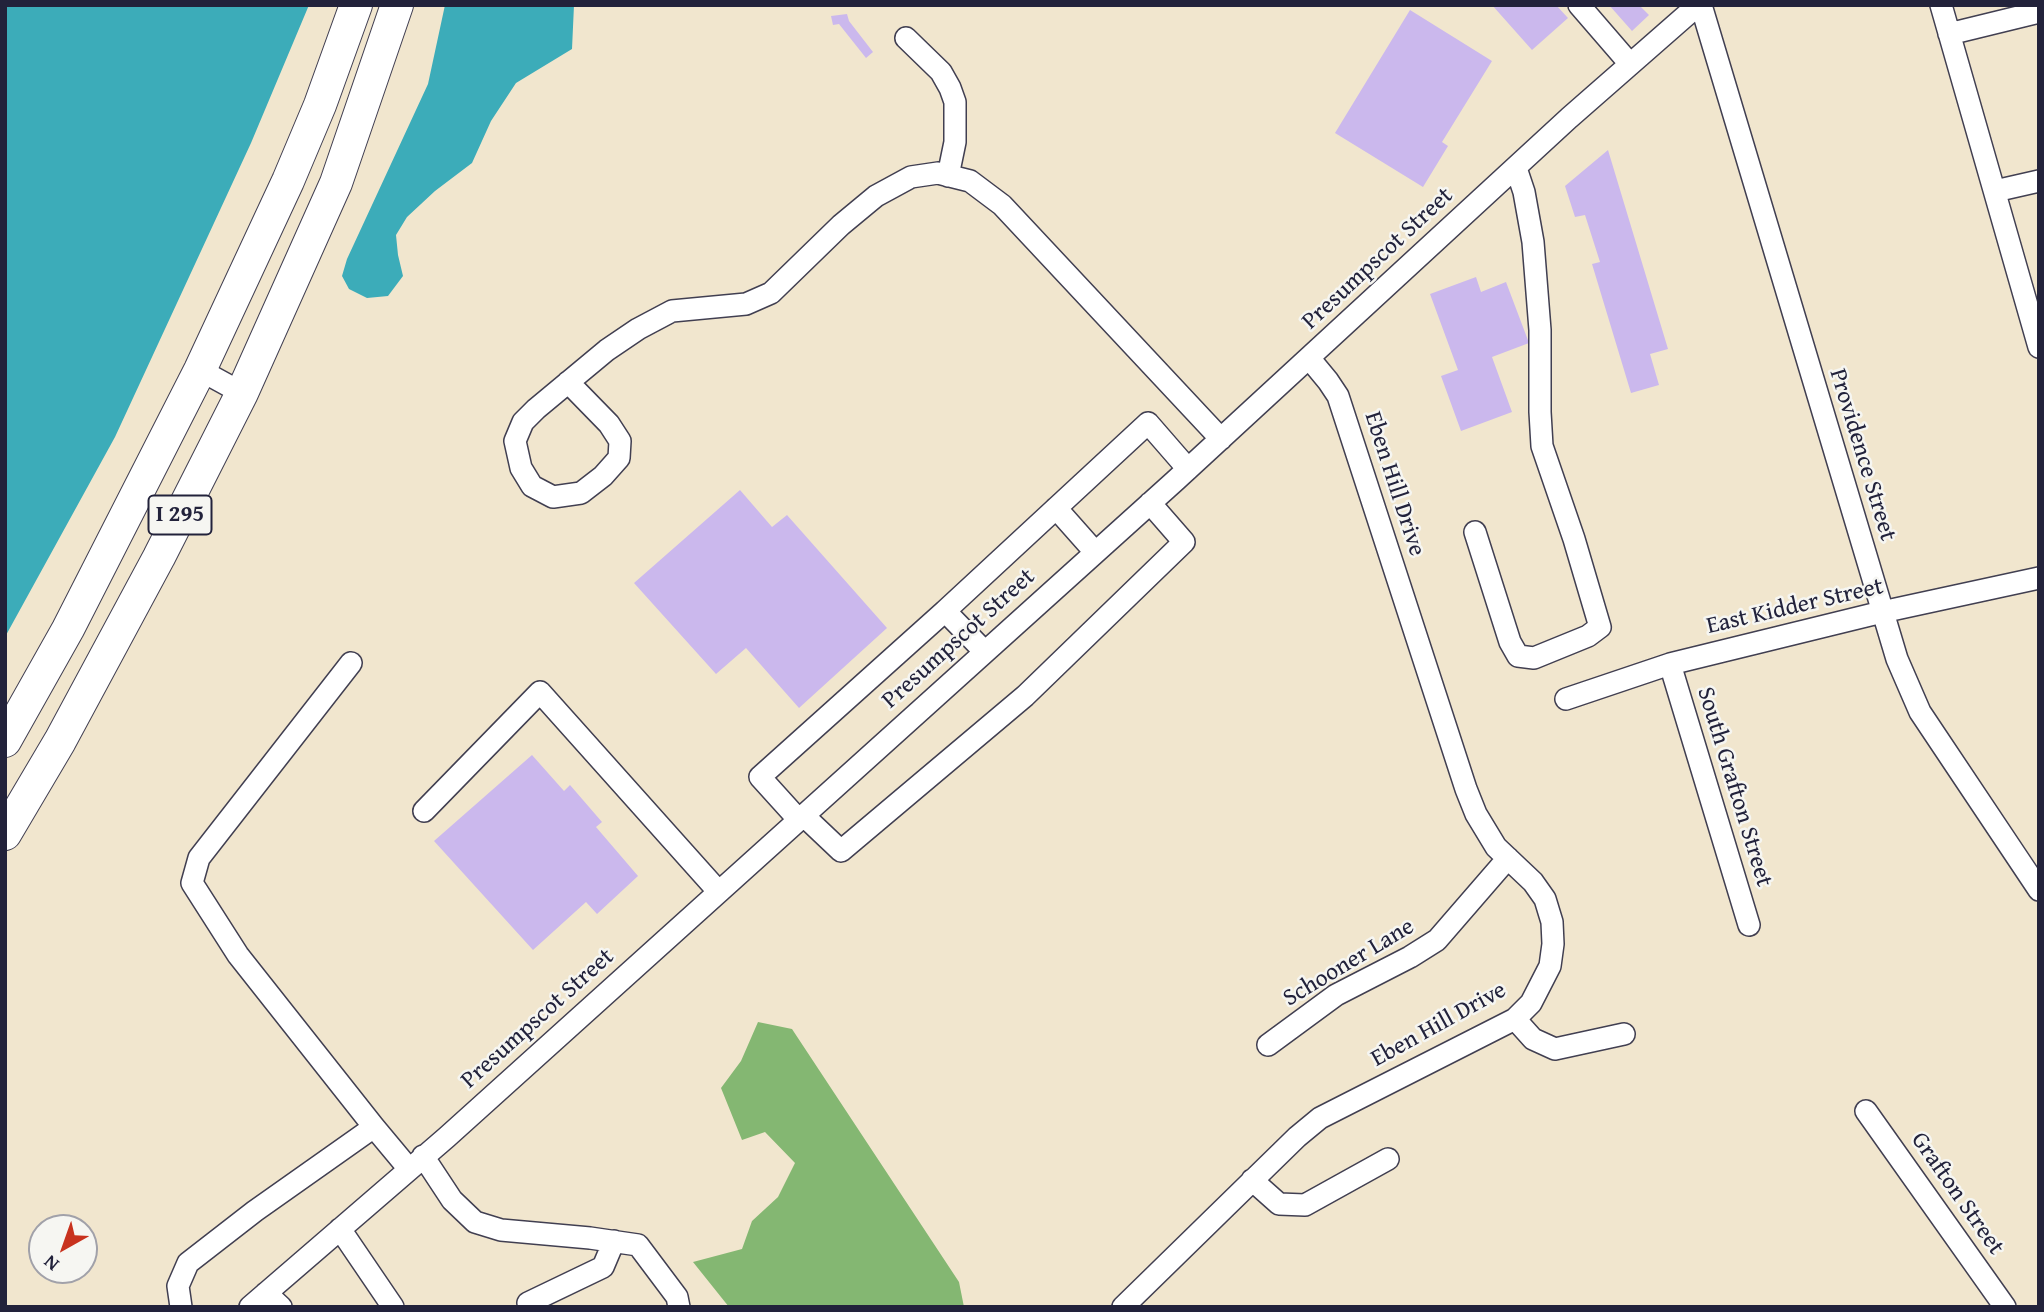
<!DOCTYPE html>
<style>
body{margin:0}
#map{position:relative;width:2044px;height:1312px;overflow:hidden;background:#f1e6ce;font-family:"Gentium Book Plus",serif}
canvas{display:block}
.frame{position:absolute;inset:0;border:7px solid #22223b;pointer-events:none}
.north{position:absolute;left:28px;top:1214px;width:70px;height:70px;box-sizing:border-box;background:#f6f6f2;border:2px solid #a1a1a9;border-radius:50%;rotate:220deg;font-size:19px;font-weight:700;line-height:28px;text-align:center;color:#22223b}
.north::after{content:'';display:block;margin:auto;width:24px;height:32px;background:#c8321e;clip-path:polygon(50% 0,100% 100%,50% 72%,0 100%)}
</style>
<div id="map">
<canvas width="2044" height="1312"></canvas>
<div class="frame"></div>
<div class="north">N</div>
</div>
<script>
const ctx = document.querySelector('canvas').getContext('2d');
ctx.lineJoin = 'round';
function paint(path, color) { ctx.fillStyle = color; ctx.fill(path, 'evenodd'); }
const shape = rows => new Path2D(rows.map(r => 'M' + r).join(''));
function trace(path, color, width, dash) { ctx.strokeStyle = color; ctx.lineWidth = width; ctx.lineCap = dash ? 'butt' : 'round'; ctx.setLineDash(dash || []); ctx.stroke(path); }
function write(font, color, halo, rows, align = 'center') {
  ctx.font = font + ' "Gentium Book Plus",serif'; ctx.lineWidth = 5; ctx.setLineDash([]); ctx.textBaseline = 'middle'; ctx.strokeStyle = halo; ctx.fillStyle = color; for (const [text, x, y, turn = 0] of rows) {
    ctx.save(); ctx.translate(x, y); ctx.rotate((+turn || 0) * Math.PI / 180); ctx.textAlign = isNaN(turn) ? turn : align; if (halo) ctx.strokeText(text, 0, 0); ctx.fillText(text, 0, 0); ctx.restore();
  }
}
paint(shape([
 [758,1022,792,1029,959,1282,964,1307,729,1307,693,1262,742,1249,752,1221,778,1197,795,1163,765,1132,742,1140,721,1088,741,1061]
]), '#84b772');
paint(shape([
 [5,5,309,5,251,143,115,437,5,637],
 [445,5,574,5,572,49,516,83,491,121,472,163,435,191,407,217,396,235,398,255,403,276,388,296,367,298,349,289,342,276,347,259,428,84]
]), '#3cacb9');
paint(shape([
 [1492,5,1556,5,1568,18,1532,50],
 [1609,5,1639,5,1649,15,1632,31],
 [1410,10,1492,61,1442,142,1448,146,1423,187,1335,133],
 [847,14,849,21,873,52,866,58,839,24,833,25,831,16],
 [1608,150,1668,349,1650,354,1659,385,1631,393,1592,264,1600,262,1585,215,1575,217,1565,186],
 [1476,277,1481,292,1506,282,1529,343,1492,357,1512,412,1461,431,1441,376,1458,370,1430,294],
 [740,490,772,527,787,515,887,628,799,708,746,648,716,674,634,583],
 [532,755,564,791,570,785,602,822,596,827,638,876,597,914,586,902,533,950,434,841]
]), '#cbb8ed');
const minor = shape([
 [1579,5,1630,64],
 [1701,5,1897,659,1920,712,2039,890],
 [1941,5,2039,347],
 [1949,34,2039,12],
 [906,38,941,72,950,88,955,102,955,142,948,176],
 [1995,191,2039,181],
 [200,370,242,393],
 [568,382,609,424,620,441,619,458,603,476,581,493,553,497,532,486,521,468,515,441,523,422,536,409,607,350,638,329,672,311,746,304,771,293,841,225,876,196,911,177,938,173,970,181,1002,205,1221,439],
 [1056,508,1095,552],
 [1475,532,1510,642,1518,656,1534,658,1588,636,1600,627,1574,539,1542,446,1540,412,1540,330,1533,242,1524,192,1516,168],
 [984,651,945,611,1148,423,1188,469],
 [351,663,199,858,192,883,238,955,374,1127],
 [1670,664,1749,925],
 [1566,699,1670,664,1882,612,2039,578],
 [424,811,540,692,718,891],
 [803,815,841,851,1025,696,1184,542,1150,503],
 [798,819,760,777,945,611],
 [1515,1019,1533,1039,1555,1049,1624,1034],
 [1268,1045,1336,995,1410,957,1437,940,1508,858],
 [1866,1111,2005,1307],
 [423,1156,452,1200,475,1222,501,1230,590,1238,638,1245,677,1297,679,1307],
 [1252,1180,1279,1204,1305,1205,1388,1159],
 [340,1229,393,1307],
 [266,1293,281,1307],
 [528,1303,603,1267,614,1241],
 [181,1307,178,1286,188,1263,255,1211,374,1127,409,1169],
 [250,1307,447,1137,1176,480,1569,118,1698,5],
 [1123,1307,1297,1137,1320,1118,1515,1019,1531,1003,1550,966,1553,944,1552,922,1545,899,1533,882,1496,847,1476,814,1466,789,1338,396,1328,381,1309,358]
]);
const highway = shape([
 [5,741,68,629,200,370,288,181,320,105,356,5],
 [5,834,60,741,159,557,242,393,336,183,397,5]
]);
trace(minor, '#413f51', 24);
trace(highway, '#413f51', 34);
trace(minor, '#fff', 21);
trace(highway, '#fff', 32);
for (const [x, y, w] of [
 [180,515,63]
]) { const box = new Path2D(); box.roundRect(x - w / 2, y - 19.5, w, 39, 5); ctx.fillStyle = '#f6f6f2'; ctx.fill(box); trace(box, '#22223b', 2); }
write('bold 23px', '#22223b', null, [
 ["I 295",180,515]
]);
write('24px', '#22223b', '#f6f6f2', [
 ["Presumpscot Street",1378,259,-43],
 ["Providence Street",1862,455,73],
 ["Eben Hill Drive",1394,484,72],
 ["East Kidder Street",1795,607,-13],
 ["Presumpscot Street",959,639,-42],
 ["South Grafton Street",1734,787,73],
 ["Schooner Lane",1349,963,-31],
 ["Presumpscot Street",538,1019,-42],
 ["Eben Hill Drive",1439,1025,-29],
 ["Grafton Street",1957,1194,55]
]);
</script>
